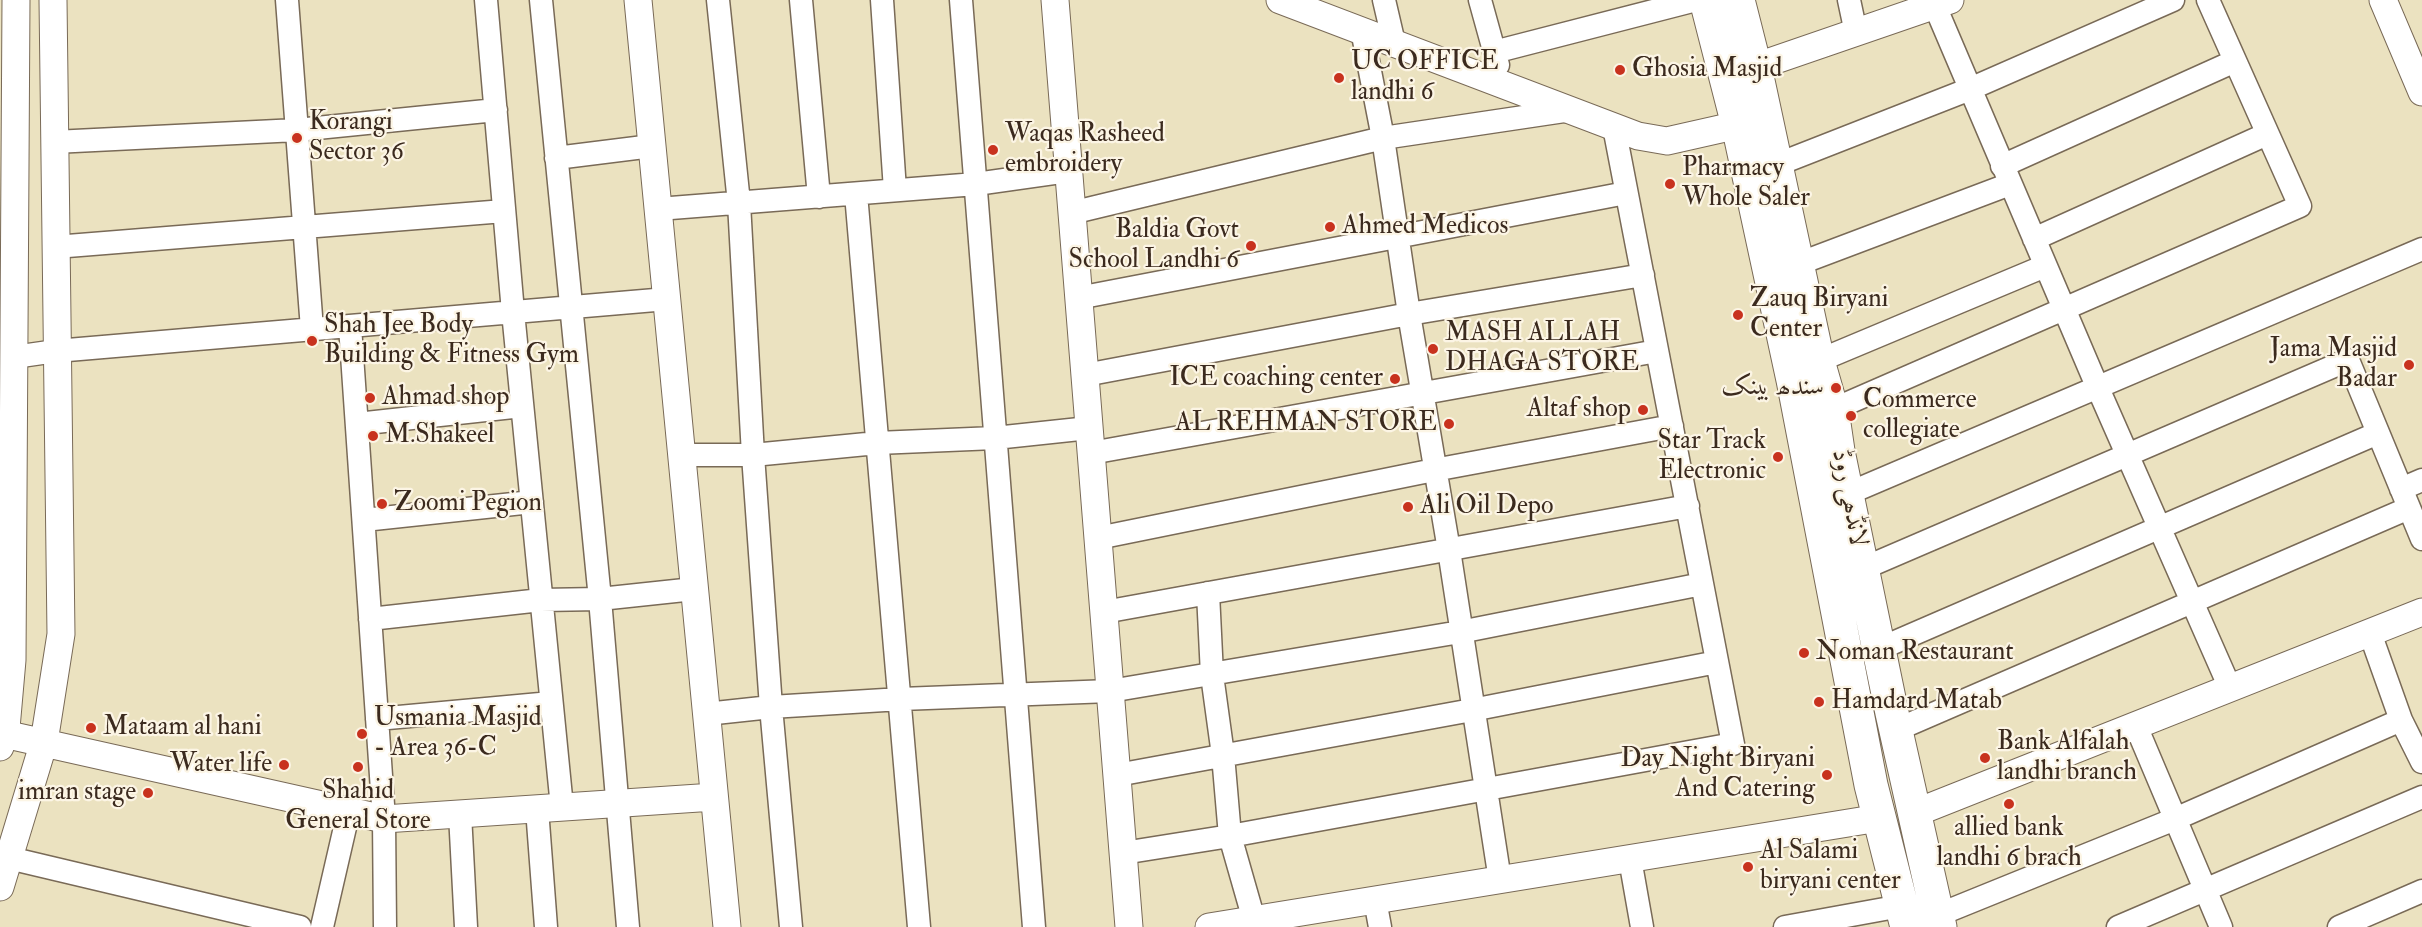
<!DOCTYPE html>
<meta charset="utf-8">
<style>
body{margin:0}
canvas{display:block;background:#ebe2c0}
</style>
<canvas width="2422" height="927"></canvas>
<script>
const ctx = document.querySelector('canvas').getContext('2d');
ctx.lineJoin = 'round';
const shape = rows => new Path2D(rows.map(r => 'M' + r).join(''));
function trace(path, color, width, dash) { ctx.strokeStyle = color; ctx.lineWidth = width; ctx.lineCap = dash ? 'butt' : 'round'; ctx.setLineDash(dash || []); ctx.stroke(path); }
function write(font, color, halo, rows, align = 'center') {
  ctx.font = font + ' "IM FELL Double Pica",Amiri,serif'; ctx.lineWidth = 4.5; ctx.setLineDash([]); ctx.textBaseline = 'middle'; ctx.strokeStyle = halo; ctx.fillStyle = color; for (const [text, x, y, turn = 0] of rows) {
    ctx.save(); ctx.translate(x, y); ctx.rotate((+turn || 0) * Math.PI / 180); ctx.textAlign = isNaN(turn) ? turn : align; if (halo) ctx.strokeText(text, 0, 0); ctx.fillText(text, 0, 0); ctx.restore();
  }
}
const minor = shape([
 [287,0,312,329],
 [486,0,513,312,562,807],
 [541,0,600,599,628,927],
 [718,0,739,203,753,455,771,707,791,927],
 [801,0,819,197],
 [882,0,895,190],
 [961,0,1034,927],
 [1384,0,1394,43],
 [1480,0,1498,65],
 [1849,0,1856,33],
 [1935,6,2097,386,2230,688],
 [1362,30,1383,138,1409,314,1449,550,1500,880],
 [1494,52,1696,0],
 [54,142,297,130,496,110],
 [556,158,652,146],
 [1776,165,1970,89,2173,0],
 [2002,166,2235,61],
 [856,194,919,927],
 [658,209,976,184,1068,171],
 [1071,213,1383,138,1571,110],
 [2034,239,2267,134],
 [55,247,504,211],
 [1798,264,2010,184],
 [1078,298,1626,193],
 [350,326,384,819,385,927],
 [14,357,56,351,667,299],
 [1818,361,2045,266],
 [1085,375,1409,314,1643,275],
 [1832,410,2300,206,2208,0],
 [357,424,522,406],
 [1091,453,1657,351],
 [681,455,753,455,877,443,995,438,1089,428],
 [2401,489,2422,480],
 [1847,494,2422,249],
 [364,520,532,502],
 [1098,538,1434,470,1672,426],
 [1862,569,2348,360,2422,539],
 [1208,593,1212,675,1223,755,1230,836,1254,920],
 [1104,612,1688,506],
 [370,619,541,600,600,599,694,589],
 [2370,633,2401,720,2422,762],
 [1879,649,2378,433],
 [706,714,771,707,901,699,1110,691,1460,632,1702,584],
 [377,719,551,703],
 [2136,726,2221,927],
 [1896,730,2409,508],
 [1117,775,1472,710,1717,662],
 [537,809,546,927],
 [460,814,466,927],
 [1123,853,1230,836,1733,744,1614,127],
 [9,858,300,927],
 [1630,859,1642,927],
 [1375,900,1380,927],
 [1938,915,2175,819,2401,720],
 [322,927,349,810],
 [1785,927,1901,906],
 [2118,927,2422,797],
 [2339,927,2422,891]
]);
const tertiary = shape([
 [638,0,727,927],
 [1055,0,1129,927],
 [1280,0,1638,136,1667,141,1738,125],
 [2383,0,2422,92],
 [1755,67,1950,0],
 [4,734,384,819,714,797],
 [0,747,6,728,12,660,16,0],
 [1915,813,2422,612],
 [0,887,44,742,61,634,53,0],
 [1209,927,1879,818]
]);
const primary = shape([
 [1706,0,1738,125,1793,380,1871,785,1907,927],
 [1738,0,1755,67,1818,361,1832,410,1838,451,1892,713,1940,927]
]);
trace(minor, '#796a57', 25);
trace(tertiary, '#796a57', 29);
trace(primary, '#796a57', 35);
trace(minor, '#fff', 22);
trace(tertiary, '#fff', 27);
trace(primary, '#fff', 33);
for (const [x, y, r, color] of [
 [1620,70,6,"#c8321e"],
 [1339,78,6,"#c8321e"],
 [297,138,6,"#c8321e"],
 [993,150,6,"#c8321e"],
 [1670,184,6,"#c8321e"],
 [1330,227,6,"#c8321e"],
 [1251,246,6,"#c8321e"],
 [1738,315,6,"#c8321e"],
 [312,341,6,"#c8321e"],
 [1433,349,6,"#c8321e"],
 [2409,365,6,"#c8321e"],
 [1395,379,6,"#c8321e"],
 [1836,388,6,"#c8321e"],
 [370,398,6,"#c8321e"],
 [1643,410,6,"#c8321e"],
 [1851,416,6,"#c8321e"],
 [1449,424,6,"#c8321e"],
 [373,436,6,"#c8321e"],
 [1778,457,6,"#c8321e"],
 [382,504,6,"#c8321e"],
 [1408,507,6,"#c8321e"],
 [1804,653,6,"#c8321e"],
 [1819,702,6,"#c8321e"],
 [91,728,6,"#c8321e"],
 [362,734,6,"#c8321e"],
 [1985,758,6,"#c8321e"],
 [284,765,6,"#c8321e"],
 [358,767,6,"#c8321e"],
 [1827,775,6,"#c8321e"],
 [148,793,6,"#c8321e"],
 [2009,804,6,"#c8321e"],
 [1748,867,6,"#c8321e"]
]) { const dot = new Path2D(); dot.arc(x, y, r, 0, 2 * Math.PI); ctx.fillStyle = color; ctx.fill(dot); trace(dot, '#fcf5e5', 2); }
write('26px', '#3b2a1e', '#fcf5e5', [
 ["UC OFFICE",1351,63],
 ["landhi 6",1351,93],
 ["Ghosia Masjid",1632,70],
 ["Korangi",309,123],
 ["Sector 36",309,153],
 ["Waqas Rasheed",1005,135],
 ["embroidery",1005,165],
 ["Pharmacy",1682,169],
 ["Whole Saler",1682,199],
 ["Ahmed Medicos",1342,227],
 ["Baldia Govt",1239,231,"right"],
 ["School Landhi 6",1239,261,"right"],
 ["Zauq Biryani",1750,300],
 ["Center",1750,330],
 ["Shah Jee Body",324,326],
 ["Building & Fitness Gym",324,356],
 ["MASH ALLAH",1445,334],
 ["DHAGA STORE",1445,364],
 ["Jama Masjid",2397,350,"right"],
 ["Badar",2397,380,"right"],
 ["ICE coaching center",1383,379,"right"],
 ["سندھ بینک",1824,388,"right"],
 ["Ahmad shop",382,398],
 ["Commerce",1863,401],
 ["collegiate",1863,431],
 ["Altaf shop",1631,410,"right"],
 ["AL REHMAN STORE",1437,424,"right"],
 ["M.Shakeel",385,436],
 ["Star Track",1766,442,"right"],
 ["Electronic",1766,472,"right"],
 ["Zoomi Pegion",394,504],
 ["Ali Oil Depo",1420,507],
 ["Noman Restaurant",1816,653],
 ["Hamdard Matab",1831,702],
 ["Usmania Masjid",374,719],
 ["- Area 36-C",374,749],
 ["Mataam al hani",103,728],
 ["Bank Alfalah",1997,743],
 ["landhi branch",1997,773],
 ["Day Night Biryani",1815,760,"right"],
 ["And Catering",1815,790,"right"],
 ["Water life",272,765,"right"],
 ["Shahid",358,792,"center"],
 ["General Store",358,822,"center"],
 ["imran stage",136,793,"right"],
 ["allied bank",2009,829,"center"],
 ["landhi 6 brach",2009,859,"center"],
 ["Al Salami",1760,852],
 ["biryani center",1760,882]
], 'left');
write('26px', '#3b2a1e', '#fcf5e5', [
 ["لانڈھی روڈ",1848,498,79]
]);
</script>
